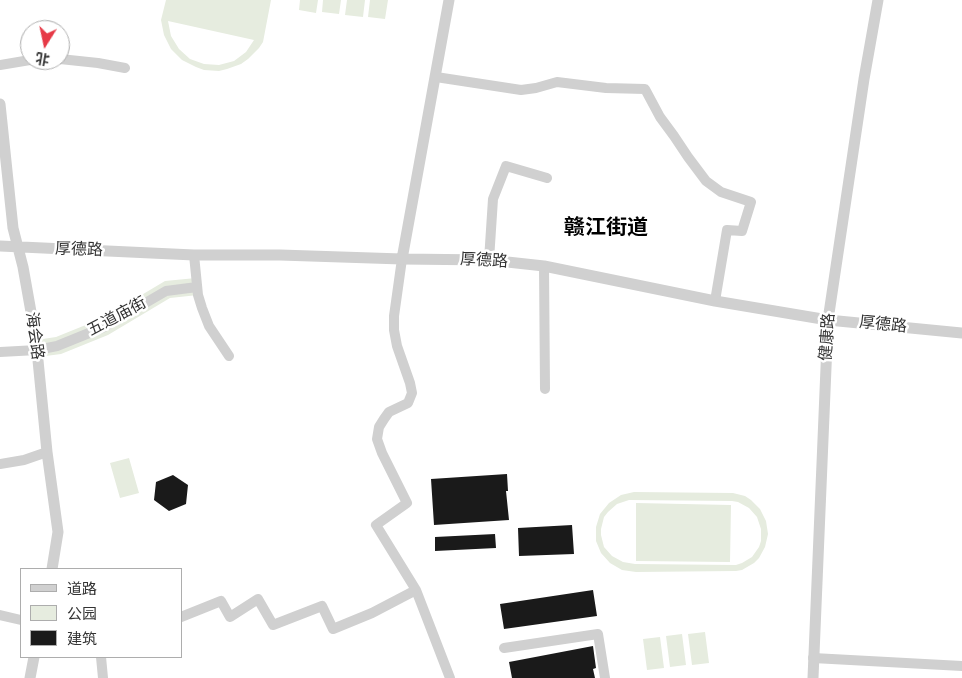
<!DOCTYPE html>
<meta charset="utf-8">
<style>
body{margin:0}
#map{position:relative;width:962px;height:678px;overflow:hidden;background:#fff;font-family:"Archivo Narrow","Noto Sans SC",sans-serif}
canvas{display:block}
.legend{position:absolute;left:20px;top:568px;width:162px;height:90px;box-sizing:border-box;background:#fff;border:1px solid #adadad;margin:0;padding:6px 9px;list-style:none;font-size:15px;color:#333}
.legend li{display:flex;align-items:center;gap:10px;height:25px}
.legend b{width:25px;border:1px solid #adadad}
.north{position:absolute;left:20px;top:20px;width:50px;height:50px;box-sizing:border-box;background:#fff;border:1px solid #adadad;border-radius:50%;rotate:190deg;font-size:14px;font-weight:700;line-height:20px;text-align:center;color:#333}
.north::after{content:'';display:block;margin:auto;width:18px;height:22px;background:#e63946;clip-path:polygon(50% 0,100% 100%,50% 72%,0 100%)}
</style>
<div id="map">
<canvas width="962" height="678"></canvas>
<ul class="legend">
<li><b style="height:6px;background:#d0d0d0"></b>道路</li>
<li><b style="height:14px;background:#e6ecdf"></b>公园</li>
<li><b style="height:14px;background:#1a1a1a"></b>建筑</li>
</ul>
<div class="north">北</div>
</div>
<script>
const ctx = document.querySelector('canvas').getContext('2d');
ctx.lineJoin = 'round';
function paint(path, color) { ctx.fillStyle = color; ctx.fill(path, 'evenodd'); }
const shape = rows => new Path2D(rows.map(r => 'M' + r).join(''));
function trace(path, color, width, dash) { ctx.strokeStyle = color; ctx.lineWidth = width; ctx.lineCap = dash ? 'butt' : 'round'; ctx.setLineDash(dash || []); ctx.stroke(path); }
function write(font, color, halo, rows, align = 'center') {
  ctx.font = font + ' "Archivo Narrow","Noto Sans SC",sans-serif'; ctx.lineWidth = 5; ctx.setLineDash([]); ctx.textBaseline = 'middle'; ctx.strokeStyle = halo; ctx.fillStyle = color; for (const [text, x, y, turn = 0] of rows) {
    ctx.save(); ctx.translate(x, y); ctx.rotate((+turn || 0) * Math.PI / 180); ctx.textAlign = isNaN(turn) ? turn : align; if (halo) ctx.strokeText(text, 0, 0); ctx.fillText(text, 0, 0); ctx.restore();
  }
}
paint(shape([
 [166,0,271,0,263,42,259,48,248,59,241,64,227,69,219,71,204,70,196,67,182,60,171,49,164,35,161,20],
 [168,21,254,40,246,52,234,61,219,65,204,64,190,59,179,49,171,36],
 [300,0,318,0,316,13,299,10],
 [323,0,341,0,339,14,322,12],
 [347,0,365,0,363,17,345,15],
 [370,0,388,0,385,19,368,17],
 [196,278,198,295,170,298,108,335,61,354,38,357,36,340,56,337,103,318,165,281],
 [129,458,139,493,120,498,110,463],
 [634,492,733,493,745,496,751,500,760,509,766,521,768,534,765,547,759,558,754,563,742,570,736,571,636,572,622,570,610,563,601,553,596,541,596,527,600,514,609,503,621,495],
 [629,500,732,501,738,502,749,508,757,517,761,529,761,541,759,547,752,557,742,563,736,565,635,564,623,562,612,556,604,547,601,535,601,529,604,517,608,512,617,504],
 [636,503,731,505,730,562,636,561],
 [705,632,709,663,692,665,688,634],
 [682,634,686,665,670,667,666,636],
 [660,637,664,668,647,670,643,639]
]), '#e6ecdf');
paint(shape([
 [507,474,508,491,506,491,509,520,434,525,431,479],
 [173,475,188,485,186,504,169,511,154,500,156,482],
 [572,525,574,554,519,556,518,528],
 [495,534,496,548,435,551,435,537],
 [593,590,597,616,504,629,500,604],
 [593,646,596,668,593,669,595,678,512,678,509,662]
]), '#1a1a1a');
trace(shape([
 [60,59,98,63,125,68],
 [0,65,30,60],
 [436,77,521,90,536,88,557,82,606,88,645,89,660,117,674,136,688,157,706,181,721,192,751,202,742,231,727,230,715,301],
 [194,255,198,295,202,308,209,326,229,356],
 [402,259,394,316,394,330,397,346,410,383,412,393,408,403,389,412,384,419,379,427,377,439,382,453,407,503,376,525,416,590],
 [489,260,493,199,506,166,547,178],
 [544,266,545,389],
 [0,352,37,350,57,346,104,327,166,291,197,287],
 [0,464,24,460,47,452],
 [0,615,21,620],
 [181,617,221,601,230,617,258,599,273,625,322,606,333,629,372,613,416,590,450,678],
 [504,648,598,634,605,678],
 [101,657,103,678],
 [813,658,962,666]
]), '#d0d0d0', 10);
trace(shape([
 [0,104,13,228,23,267,36,340,47,452,58,532,52,569],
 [0,246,194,255,280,255,402,259,489,260,544,266,715,301,828,320,962,333],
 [402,259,449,0],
 [30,678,34,657],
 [813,678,828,320,864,79,878,0]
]), '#d0d0d0', 11);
write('16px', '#333', '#fff', [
 ["厚德路",79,250,2],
 ["厚德路",484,261,3],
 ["五道庙街",117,317,-28],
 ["厚德路",883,325,6],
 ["海会路",34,336,82],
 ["健康路",828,337,-86]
]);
write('bold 21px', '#000', '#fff', [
 ["赣江街道",606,228]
]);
</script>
